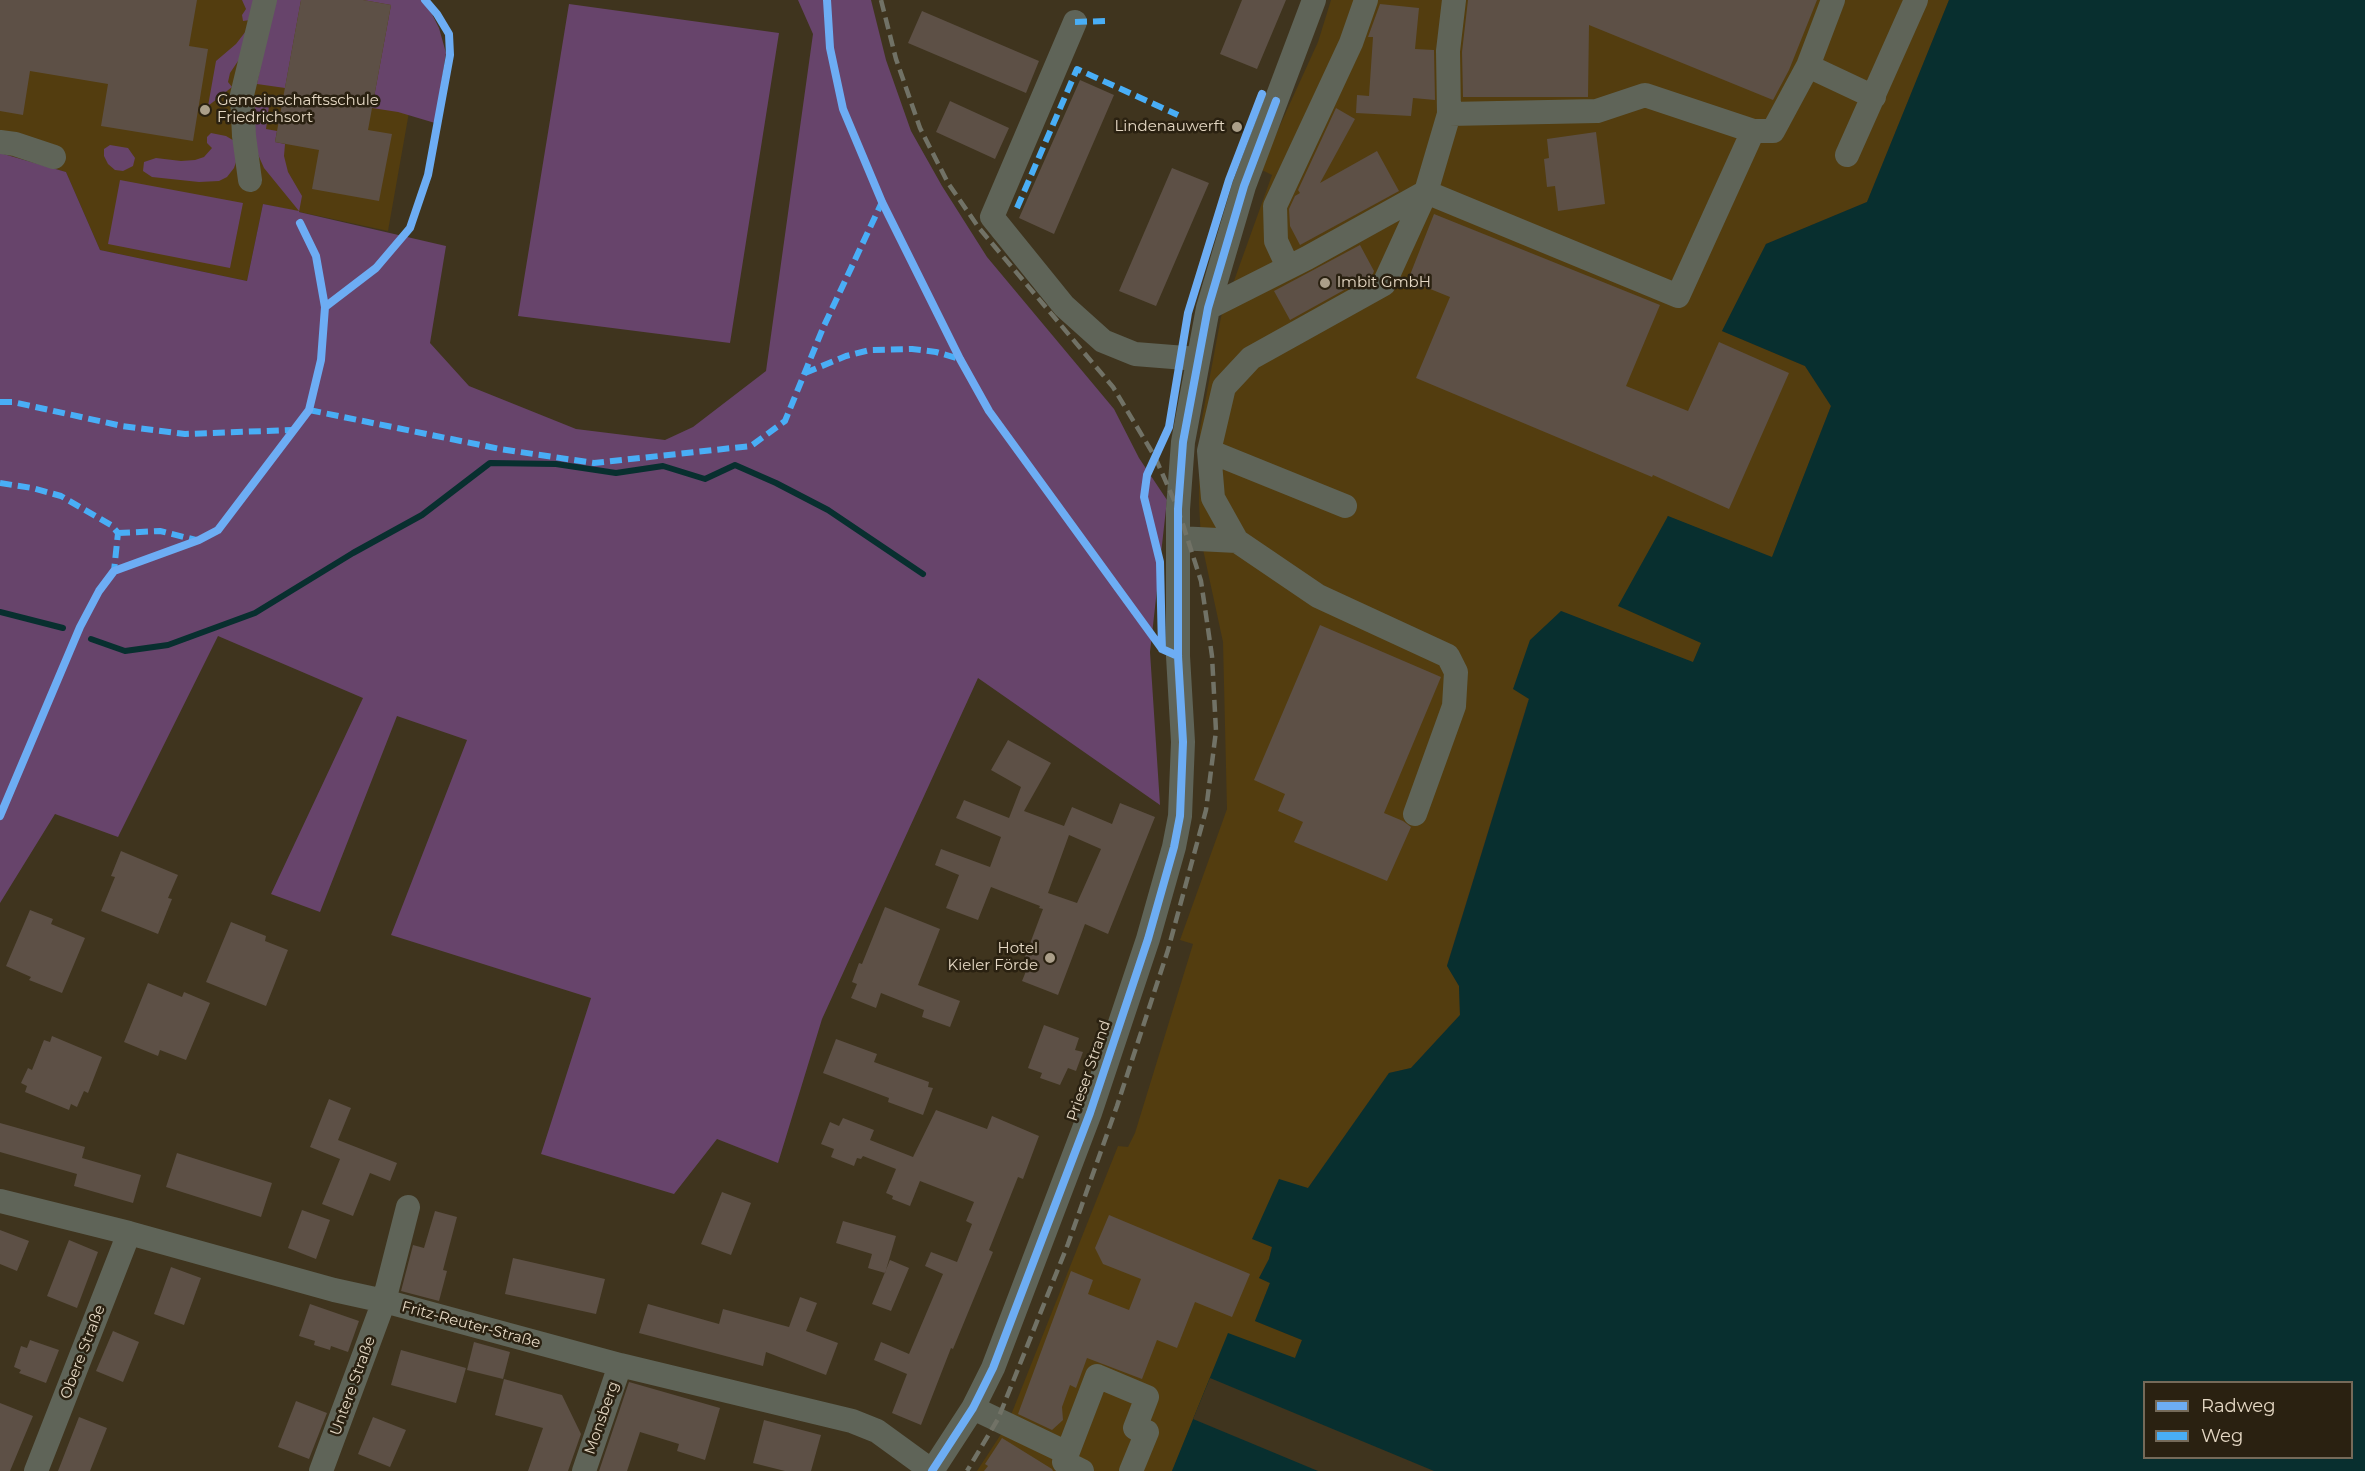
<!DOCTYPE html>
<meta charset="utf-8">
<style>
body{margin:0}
#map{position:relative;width:2365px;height:1471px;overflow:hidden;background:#3f341e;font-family:Montserrat,sans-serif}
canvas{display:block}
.legend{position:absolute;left:2143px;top:1381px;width:210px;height:78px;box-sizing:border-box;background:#2a2111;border:2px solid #756a59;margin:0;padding:8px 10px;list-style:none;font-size:18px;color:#e5d8c4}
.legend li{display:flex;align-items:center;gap:12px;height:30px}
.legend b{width:30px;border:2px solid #756a59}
</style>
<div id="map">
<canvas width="2365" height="1471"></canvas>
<ul class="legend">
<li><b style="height:8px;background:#6dadf4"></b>Radweg</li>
<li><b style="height:8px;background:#49aef6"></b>Weg</li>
</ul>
</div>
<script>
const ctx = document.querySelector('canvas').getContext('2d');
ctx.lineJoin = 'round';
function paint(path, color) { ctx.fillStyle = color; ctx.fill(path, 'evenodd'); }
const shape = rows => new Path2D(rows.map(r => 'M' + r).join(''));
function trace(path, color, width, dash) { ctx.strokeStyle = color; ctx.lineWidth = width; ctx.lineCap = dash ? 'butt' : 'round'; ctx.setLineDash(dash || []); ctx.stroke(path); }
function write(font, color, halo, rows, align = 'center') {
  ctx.font = font + ' Montserrat,sans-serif'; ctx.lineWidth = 5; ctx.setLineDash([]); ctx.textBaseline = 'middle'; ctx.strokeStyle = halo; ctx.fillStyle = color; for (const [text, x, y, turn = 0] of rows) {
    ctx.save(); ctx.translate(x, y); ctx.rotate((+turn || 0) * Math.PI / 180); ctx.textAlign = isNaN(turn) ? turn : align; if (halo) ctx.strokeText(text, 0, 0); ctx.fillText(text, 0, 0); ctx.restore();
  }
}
paint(shape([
 [0,0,410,0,417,67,388,231,263,204,247,281,100,250,66,172,0,153],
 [1331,0,1949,0,1867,202,1766,244,1722,331,1805,366,1831,406,1772,558,1667,516,1702,643,1693,663,1561,611,1529,698,1447,965,1459,986,1460,1015,1411,1068,1389,1073,1308,1188,1253,1238,1272,1247,1269,1259,1259,1278,1270,1283,1255,1321,1302,1340,1295,1358,1224,1346,1172,1471,977,1471,1007,1425,1118,1146,1128,1147,1135,1133,1193,944,1180,940,1227,809,1223,642,1201,540,1199,503,1200,429,1221,317,1272,175,1260,169,1318,42]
]), '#533d0f');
paint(shape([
 [242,0,254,0,250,20,243,21,242,15,246,9],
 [273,0,301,0,285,88,257,84],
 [363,0,421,0,432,14,439,28,446,53,435,123,398,112,372,108,391,5],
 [798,0,871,0,886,60,911,131,942,186,987,257,1114,409,1139,458,1167,500,1150,652,1160,805,978,678,822,1019,778,1163,717,1139,674,1194,541,1154,591,998,391,935,467,740,397,716,320,912,271,894,363,698,218,636,118,837,55,814,0,903,0,153,66,172,100,250,247,281,263,204,299,211,264,168,252,141,251,123,256,104,269,106,266,129,277,131,275,142,285,144,284,156,288,172,302,196,299,212,446,246,430,343,469,386,576,429,665,440,693,427,766,371,813,34],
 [569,4,779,33,730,343,518,316],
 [246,31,240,58,230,73,228,82,232,87,208,106,216,61,236,44],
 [211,133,226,136,236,142,237,159,234,168,227,177,219,181,199,182,152,177,143,171,144,162,156,158,181,161,195,160,204,157,212,148,207,143,207,137],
 [110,145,128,148,135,158,133,166,123,171,115,170,108,164,104,156,104,149],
 [120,180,243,203,230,268,108,244]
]), '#67446b');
paint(shape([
 [1949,0,2365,0,2365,1471,1172,1471,1228,1333,1295,1358,1302,1340,1255,1321,1270,1283,1259,1278,1269,1259,1272,1247,1252,1239,1279,1179,1308,1188,1389,1073,1411,1068,1460,1015,1459,986,1447,966,1529,699,1513,689,1530,640,1561,611,1693,662,1701,643,1618,606,1668,516,1772,557,1831,406,1805,366,1722,331,1766,244,1867,202],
 [2144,1382,2352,1382,2352,1458,2144,1458]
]), '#082f2f');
paint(shape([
 [1210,1378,1434,1471,1318,1471,1193,1419]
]), '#3f341e');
trace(shape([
 [0,612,63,628],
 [91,639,125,651,168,645,255,613,353,553,422,515,490,463,556,464,616,473,663,466,705,479,735,465,776,483,828,510,923,574]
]), '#082f2f', 6);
paint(shape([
 [0,0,197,0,189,46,208,49,193,141,101,126,108,84,30,71,23,115,0,111],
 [301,0,363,0,391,5,368,130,392,134,379,201,312,189,319,150,275,142],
 [1242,0,1286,0,1257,69,1220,54],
 [1468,0,1817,0,1789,70,1773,100,1589,25,1588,97,1463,97,1462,52],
 [1380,4,1419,8,1415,49,1434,50,1435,100,1413,98,1411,116,1356,113,1357,95,1369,96,1373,37,1368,37],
 [922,11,1039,61,1026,93,908,43],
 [1080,80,1114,95,1054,234,1019,218],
 [950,101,1009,128,995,159,936,132],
 [1336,108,1355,119,1320,183,1377,151,1399,191,1300,245,1290,226,1289,209,1295,196,1300,193,1298,190],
 [1596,132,1605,204,1558,211,1555,186,1547,187,1544,159,1549,158,1547,139],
 [1172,168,1209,183,1156,306,1119,291],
 [1434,214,1660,305,1626,386,1688,411,1719,342,1789,373,1729,509,1653,475,1652,477,1416,378,1450,297,1408,280],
 [1360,245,1374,271,1373,274,1290,320,1274,291],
 [1320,625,1441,677,1384,813,1403,821,1411,827,1387,881,1294,842,1303,822,1278,811,1285,794,1254,780],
 [1008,740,1051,763,1024,811,1064,826,1072,807,1112,824,1120,803,1155,817,1108,934,1085,924,1058,995,1022,981,1031,959,1025,957,1043,909,1039,908,1040,906,991,887,978,920,946,908,959,875,935,865,941,849,990,867,1001,837,956,818,964,800,1009,818,1021,787,991,770],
 [1069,835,1101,849,1077,903,1048,893],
 [121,851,178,875,168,898,172,899,158,934,101,911,115,877,111,876],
 [885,907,940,929,918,985,960,1001,950,1027,922,1017,924,1010,881,993,876,1008,851,998,857,984,852,982,859,963,862,964],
 [30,910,53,919,51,924,85,938,62,993,29,980,31,977,6,966],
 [231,922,266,936,265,941,288,950,266,1006,206,982],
 [148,983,182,997,184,992,210,1003,186,1060,160,1050,158,1056,124,1042],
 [1044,1025,1079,1038,1075,1050,1083,1052,1076,1071,1068,1068,1060,1085,1040,1078,1042,1073,1028,1068],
 [52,1036,102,1057,88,1093,84,1091,77,1107,71,1104,69,1110,25,1092,27,1086,21,1083,28,1068,32,1070,44,1040,50,1042],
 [836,1039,877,1054,874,1062,929,1082,928,1087,933,1088,923,1115,888,1102,889,1098,823,1073],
 [329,1099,351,1108,338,1140,397,1163,390,1181,370,1173,353,1216,322,1204,340,1159,310,1147],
 [936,1110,987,1129,992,1116,1039,1136,1023,1179,1018,1177,989,1250,993,1252,953,1349,951,1348,921,1425,892,1413,907,1374,874,1360,881,1342,909,1354,943,1274,925,1266,931,1252,957,1262,972,1224,966,1221,974,1202,920,1181,910,1206,892,1199,893,1196,886,1193,896,1169,863,1156,861,1159,857,1158,854,1166,831,1157,834,1149,821,1144,830,1122,839,1126,843,1118,874,1130,870,1140,913,1157],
 [0,1123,85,1147,82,1158,141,1175,133,1203,74,1186,77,1174,0,1152],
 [177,1153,272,1183,261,1217,166,1187],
 [722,1192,751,1203,731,1255,701,1244],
 [302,1210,330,1220,316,1259,288,1248],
 [435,1211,457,1217,443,1270,447,1271,439,1301,401,1291,413,1245,424,1248],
 [1109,1215,1250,1274,1232,1317,1195,1302,1177,1348,1157,1340,1142,1379,1087,1358,1076,1388,1070,1385,1062,1407,1063,1420,1052,1430,1018,1414,1071,1271,1093,1280,1088,1294,1129,1310,1141,1279,1103,1264,1095,1248],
 [843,1221,896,1236,885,1273,868,1268,872,1254,836,1243],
 [0,1230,29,1241,17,1271,0,1264],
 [69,1240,98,1252,77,1308,47,1296],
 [513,1258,605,1279,596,1314,505,1294],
 [890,1260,909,1268,891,1311,872,1304],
 [171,1267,201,1278,184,1325,154,1314],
 [800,1297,817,1303,806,1331,838,1343,826,1375,766,1352,763,1366,639,1333,648,1304,719,1324,723,1309,789,1327],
 [310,1304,359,1321,348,1352,331,1346,330,1350,314,1345,315,1341,299,1336],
 [113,1331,139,1342,123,1382,96,1371],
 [30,1340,59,1350,46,1383,19,1373,21,1370,14,1367,21,1346,27,1348],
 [474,1342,510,1352,503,1379,467,1370],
 [401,1350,466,1368,456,1403,391,1385],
 [504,1379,562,1395,581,1434,568,1471,528,1471,543,1428,495,1415],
 [629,1382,720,1408,705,1460,677,1451,679,1444,640,1432,627,1471,599,1471],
 [296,1401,327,1413,309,1459,278,1447],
 [0,1403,33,1416,10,1471,0,1471],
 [79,1417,107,1428,90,1471,58,1471],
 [373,1417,406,1430,390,1467,358,1454],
 [764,1420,821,1435,811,1471,785,1471,753,1463],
 [1002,1438,1052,1469,1053,1471,984,1471,988,1466,985,1464]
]), '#5d5046');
trace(shape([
 [1833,0,1808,66,1874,97],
 [1075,22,992,217,1064,306,1103,341,1135,354,1198,359],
 [1449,114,1448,51,1454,0],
 [0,142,15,144,54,157],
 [1847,155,1916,0],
 [250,180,244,136,242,95,265,0],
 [1288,267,1276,241,1275,206,1351,43,1366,0],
 [1208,308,1307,258,1426,192,1449,114,1597,111,1645,95,1753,131,1773,131,1808,66],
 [1209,451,1345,506],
 [1178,538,1237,541,1213,498,1209,451,1224,387,1251,358,1384,284,1426,192,1678,296,1753,131],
 [1237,541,1318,596,1448,656,1456,672,1454,706,1415,814],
 [0,1201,129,1233,334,1290,384,1301,620,1365,852,1421,877,1431,932,1471],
 [973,1408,1067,1453],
 [36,1471,129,1233],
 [321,1471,384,1301,408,1207],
 [584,1471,620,1365],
 [932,1471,973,1408,993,1368,1090,1113,1148,939,1174,847,1180,816,1183,742,1178,656,1178,509,1183,442,1208,308,1244,186,1314,0],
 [1082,1471,1064,1462,1097,1376,1147,1397,1135,1428,1147,1432,1131,1471]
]), '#5f6458', 24);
trace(shape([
 [881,0,896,59,920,128,948,183,979,228,1113,387,1155,457,1178,509,1201,581,1212,656,1216,731,1206,810,1168,950,1117,1106,1068,1244,998,1419,967,1471]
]), '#717266', 4.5, [12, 6]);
trace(shape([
 [1075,22,1105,21],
 [1017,208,1077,69,1178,115],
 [805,373,846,356,870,350,912,349,936,352,960,359],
 [0,402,13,402,122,426,185,434,292,430],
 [309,410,500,449,594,463,751,446,785,421,823,328,882,202],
 [0,483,32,488,61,496,111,525,118,533,114,571],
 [118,533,160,531,196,540]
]), '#49aef6', 6, [12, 6]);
trace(shape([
 [827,0,830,48,843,109,882,202,960,359,989,411,1162,649,1178,656],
 [300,223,316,256,325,307],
 [1162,649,1160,562,1144,497,1147,475,1169,427,1188,313,1229,180,1262,94],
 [0,816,80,627,99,591,114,571,199,540,218,530,309,410,321,360,325,307,376,268,410,228,428,175,450,55,449,34,437,14,425,0],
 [932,1471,973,1408,993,1368,1090,1113,1148,939,1174,847,1180,816,1183,742,1178,656,1178,509,1183,442,1208,308,1244,186,1276,101]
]), '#6dadf4', 8);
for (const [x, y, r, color] of [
 [205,110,6,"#ab9f8a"],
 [1237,127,6,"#ab9f8a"],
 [1325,283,6,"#ab9f8a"],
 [1050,958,6,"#ab9f8a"]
]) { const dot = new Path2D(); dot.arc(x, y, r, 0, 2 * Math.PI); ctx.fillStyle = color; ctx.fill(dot); trace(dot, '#2a2111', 2); }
write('15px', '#e5d8c4', '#2a2111', [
 ["Gemeinschaftsschule",217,101],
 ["Friedrichsort",217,118],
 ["Lindenauwerft",1225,127,"right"],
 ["lmbit GmbH",1337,283],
 ["Hotel",1038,949,"right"],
 ["Kieler Förde",1038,966,"right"]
], 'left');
write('15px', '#e5d8c4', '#2a2111', [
 ["Prieser Strand",1089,1071,-71],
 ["Fritz-Reuter-Straße",471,1325,15],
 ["Obere Straße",83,1352,-69],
 ["Untere Straße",353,1386,-70],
 ["Monsberg",602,1418,-71]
]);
</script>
